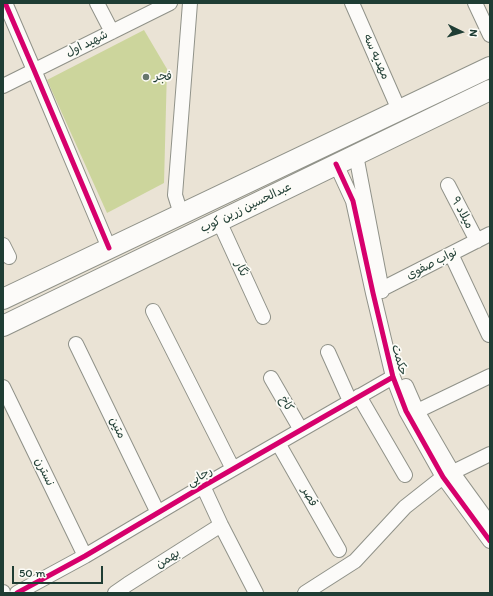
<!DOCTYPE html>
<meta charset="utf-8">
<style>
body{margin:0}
#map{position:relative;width:493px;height:596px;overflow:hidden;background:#eae3d5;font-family:Itim,sans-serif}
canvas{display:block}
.frame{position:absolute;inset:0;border:4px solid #1f3d34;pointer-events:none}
.north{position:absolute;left:441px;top:12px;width:40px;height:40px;-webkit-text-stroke:3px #fdfcf7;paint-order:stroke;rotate:95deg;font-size:11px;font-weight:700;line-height:16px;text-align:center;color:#1f3d34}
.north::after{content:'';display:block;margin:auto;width:14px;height:18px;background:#1f3d34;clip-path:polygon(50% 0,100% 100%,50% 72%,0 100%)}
.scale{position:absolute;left:12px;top:566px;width:91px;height:18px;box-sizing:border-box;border:2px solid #1f3d34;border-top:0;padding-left:5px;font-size:12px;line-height:14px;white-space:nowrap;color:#1f3d34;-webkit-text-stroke:3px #fdfcf7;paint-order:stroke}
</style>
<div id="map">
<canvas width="493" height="596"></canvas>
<div class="frame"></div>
<div class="north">N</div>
<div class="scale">50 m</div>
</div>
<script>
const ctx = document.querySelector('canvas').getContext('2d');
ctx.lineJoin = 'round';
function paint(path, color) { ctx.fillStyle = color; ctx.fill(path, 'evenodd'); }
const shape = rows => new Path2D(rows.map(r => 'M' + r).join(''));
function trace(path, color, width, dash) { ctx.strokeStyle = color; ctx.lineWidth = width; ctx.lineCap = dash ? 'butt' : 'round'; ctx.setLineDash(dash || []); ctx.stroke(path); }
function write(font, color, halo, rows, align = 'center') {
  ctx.font = font + ' Itim,"Playpen Sans Arabic",sans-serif'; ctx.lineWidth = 3.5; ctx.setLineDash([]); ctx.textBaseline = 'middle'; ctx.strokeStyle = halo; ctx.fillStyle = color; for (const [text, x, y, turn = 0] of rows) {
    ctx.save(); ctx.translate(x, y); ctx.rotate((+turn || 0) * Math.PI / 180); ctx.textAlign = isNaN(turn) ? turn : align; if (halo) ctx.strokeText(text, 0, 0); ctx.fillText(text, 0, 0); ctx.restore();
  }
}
paint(shape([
 [144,30,167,69,164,183,107,213,47,80]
]), '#ccd59c');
const minor = shape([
 [97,3,112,32],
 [352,3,399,110],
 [475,3,490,35],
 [6,5,34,70,109,248],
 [3,86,170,3],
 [356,155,382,291],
 [336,164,353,201,373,293,393,377,406,411,443,477,490,541],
 [448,185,477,241],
 [181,214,175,195,190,3],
 [219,221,263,317],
 [3,245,9,257],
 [451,254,489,335],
 [374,293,490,234],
 [153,311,233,469],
 [76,344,158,513],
 [328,352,350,401],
 [271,378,301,430],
 [406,386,417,411,453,473,490,524],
 [3,387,85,556],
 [359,396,405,475],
 [409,415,490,376],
 [278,443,339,550],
 [203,486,221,525,256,593],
 [3,592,3,593],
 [17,593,85,556,193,492,393,377],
 [115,593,128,584,221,525],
 [305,593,355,561,405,507,443,477,490,454]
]);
const secondary = shape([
 [3,299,490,67],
 [3,326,490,90]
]);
trace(minor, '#909289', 16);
trace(secondary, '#909289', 22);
trace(minor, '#fcfbf9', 14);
trace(secondary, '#fcfbf9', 20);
trace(shape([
 [6,5,34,70,109,248],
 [336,164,353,201,373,293,393,377,406,411,443,477,490,541],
 [17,593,85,556,193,492,393,377]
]), '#d6006c', 5);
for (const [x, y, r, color] of [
 [146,77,4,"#66776c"]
]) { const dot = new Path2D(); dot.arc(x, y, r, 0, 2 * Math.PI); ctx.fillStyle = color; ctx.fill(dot); trace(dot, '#fdfcf7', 1.5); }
write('12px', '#1f3d34', '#fdfcf7', [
 ["شهید اول",87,44,-26],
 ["مهدیه سه",376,57,66],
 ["عبدالحسین زرین کوب",246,208,-26],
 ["میلاد ۹",462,213,62],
 ["نواب صفوی",432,264,-27],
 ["نگار",241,269,65],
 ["حکمت",399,360,75],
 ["کاخ",286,404,60],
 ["متین",117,428,64],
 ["نسترن",44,472,64],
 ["رجایی",200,477,-30],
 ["قصر",309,497,61],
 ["بهمن",168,559,-32]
]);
write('12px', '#1f3d34', '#fdfcf7', [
 ["فجر",154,77]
], 'left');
</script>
